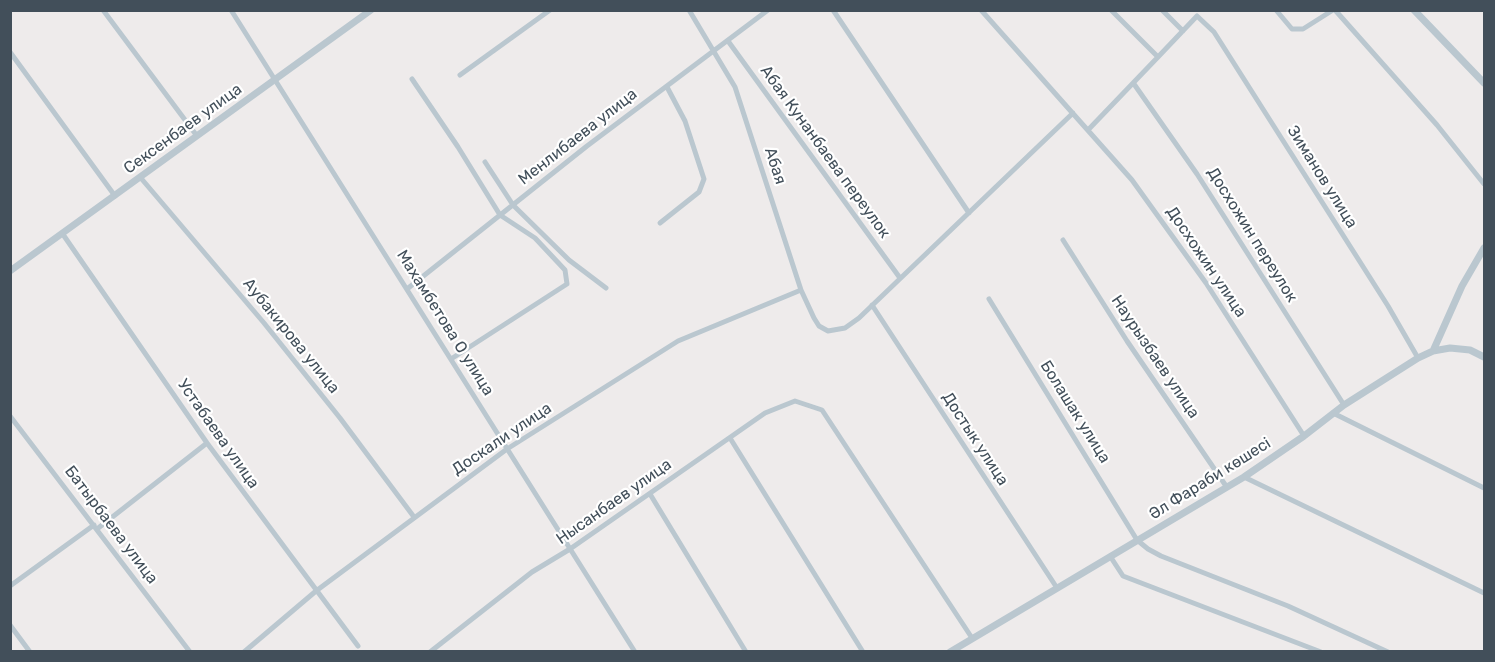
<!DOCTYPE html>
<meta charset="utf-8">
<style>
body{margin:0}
#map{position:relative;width:1495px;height:662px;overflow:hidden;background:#eeebeb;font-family:Rubik,sans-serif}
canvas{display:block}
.frame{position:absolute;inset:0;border:12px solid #424f5a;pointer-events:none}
</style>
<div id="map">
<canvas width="1495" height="662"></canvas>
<div class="frame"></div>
</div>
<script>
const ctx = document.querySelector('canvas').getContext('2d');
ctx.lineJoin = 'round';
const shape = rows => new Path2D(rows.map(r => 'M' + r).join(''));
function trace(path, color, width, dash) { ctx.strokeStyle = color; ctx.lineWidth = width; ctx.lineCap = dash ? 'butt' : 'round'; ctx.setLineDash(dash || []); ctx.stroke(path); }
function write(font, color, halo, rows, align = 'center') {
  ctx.font = font + ' Rubik,sans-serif'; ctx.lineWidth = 4.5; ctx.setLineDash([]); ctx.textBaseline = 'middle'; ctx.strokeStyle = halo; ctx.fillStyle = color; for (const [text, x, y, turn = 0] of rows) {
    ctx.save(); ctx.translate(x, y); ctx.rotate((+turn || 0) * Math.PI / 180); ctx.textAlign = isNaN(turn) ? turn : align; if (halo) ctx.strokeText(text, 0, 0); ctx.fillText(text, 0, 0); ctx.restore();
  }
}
trace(shape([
 [103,10,197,136],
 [231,10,635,652],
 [689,10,735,87,801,290,814,318,819,326,828,331,845,328,859,318,1073,113],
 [833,10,969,213],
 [981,10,1132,180,1206,283,1304,436],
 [1162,10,1183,31],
 [1276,10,1292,29,1303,29,1333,10],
 [1335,10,1437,125,1484,184],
 [728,41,900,278],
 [10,52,115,196],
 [1158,57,1197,16,1214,32,1388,306,1418,358],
 [460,75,550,10],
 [412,79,458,147,500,215,535,238,565,270,567,284,451,359],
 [1134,84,1197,174,1344,405],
 [1088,130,1158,57,1111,10],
 [485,162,513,205,569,260,606,288],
 [140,177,264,323,340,418,414,517],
 [660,223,699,192,704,179,685,121,667,87],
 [62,233,207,443,358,646],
 [1063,240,1127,341,1226,486],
 [407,289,587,146,768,10],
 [989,299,1137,540,1148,549,1161,556,1288,606,1388,652],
 [872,305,1057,588],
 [1333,413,1484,488],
 [10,416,190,652],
 [730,438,863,652],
 [1244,477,1484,593],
 [650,494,746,652],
 [97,529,207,443],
 [1110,556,1123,576,1321,652],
 [10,586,94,525],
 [10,625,30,652],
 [244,652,316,591,507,449,678,341,801,290],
 [430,652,532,572,570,549,765,413,795,401,822,410,972,638]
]), '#bac7cf', 5);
trace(shape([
 [1414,10,1484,83],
 [10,271,371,10],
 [1433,351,1462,286,1484,248],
 [950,652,1244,477,1304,436,1344,405,1418,358,1433,351,1450,348,1470,350,1484,357]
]), '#bac7cf', 7);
write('16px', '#424f5a', '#fff', [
 ["Сексенбаев улица",183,129,-36],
 ["Менлибаева улица",578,137,-38],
 ["Абая Кунанбаева переулок",825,152,54],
 ["Абая",775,166,72],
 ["Зиманов улица",1322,177,58],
 ["Досхожин переулок",1252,235,58],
 ["Досхожин улица",1206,262,56],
 ["Махамбетова О улица",445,323,58],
 ["Аубакирова улица",291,336,51],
 ["Наурызбаев улица",1155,357,56],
 ["Болашак улица",1075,412,58],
 ["Устабаева улица",218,434,55],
 ["Доскали улица",502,439,-34],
 ["Достык улица",975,439,57],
 ["Әл Фараби көшесі",1210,479,-32],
 ["Нысанбаев улица",614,502,-35],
 ["Батырбаева улица",111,525,53]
]);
</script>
